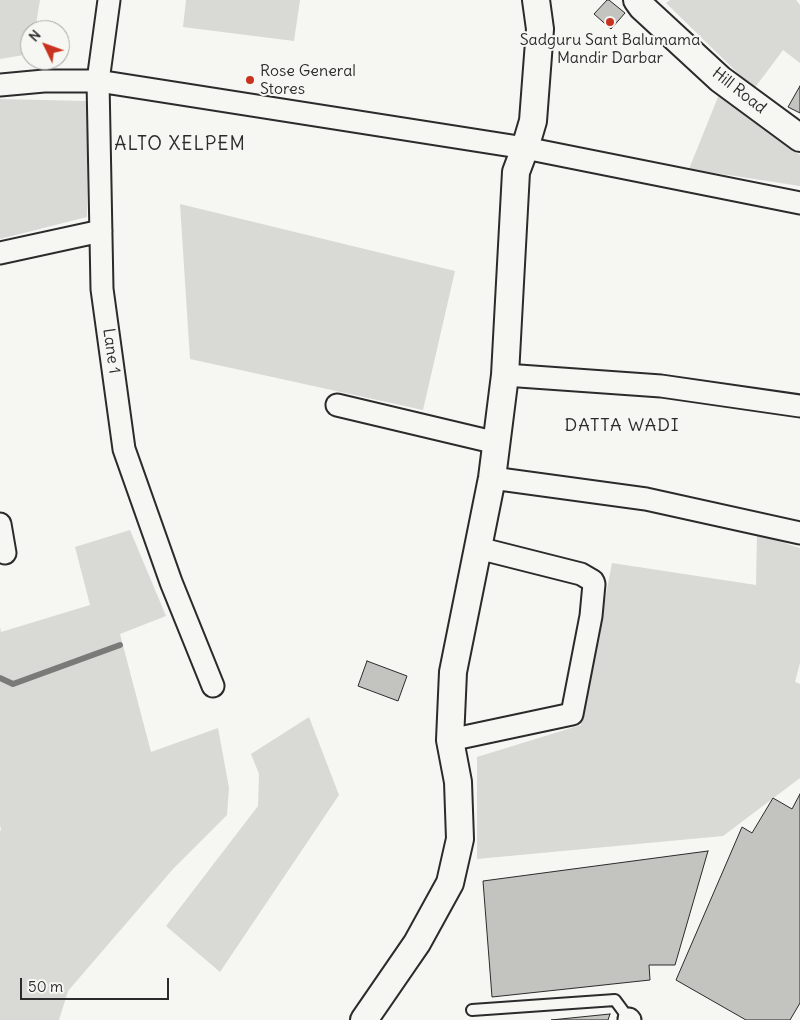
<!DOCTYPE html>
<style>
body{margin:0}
#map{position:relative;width:800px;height:1020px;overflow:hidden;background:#f6f6f2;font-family:Delius,sans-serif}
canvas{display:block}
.north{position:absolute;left:20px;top:20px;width:50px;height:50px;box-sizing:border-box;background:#f6f6f2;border:1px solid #a5a5a2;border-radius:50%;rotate:312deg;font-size:14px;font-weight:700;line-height:20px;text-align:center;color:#2b2b2b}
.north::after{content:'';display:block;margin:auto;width:18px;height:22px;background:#c8321e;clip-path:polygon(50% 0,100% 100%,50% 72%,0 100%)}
.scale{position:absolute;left:20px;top:978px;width:149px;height:22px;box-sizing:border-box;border:2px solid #2b2b2b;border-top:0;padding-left:6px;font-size:15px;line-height:18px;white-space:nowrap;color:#2b2b2b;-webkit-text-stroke:4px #f6f6f2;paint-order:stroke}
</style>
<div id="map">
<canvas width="800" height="1020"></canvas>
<div class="north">N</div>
<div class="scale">50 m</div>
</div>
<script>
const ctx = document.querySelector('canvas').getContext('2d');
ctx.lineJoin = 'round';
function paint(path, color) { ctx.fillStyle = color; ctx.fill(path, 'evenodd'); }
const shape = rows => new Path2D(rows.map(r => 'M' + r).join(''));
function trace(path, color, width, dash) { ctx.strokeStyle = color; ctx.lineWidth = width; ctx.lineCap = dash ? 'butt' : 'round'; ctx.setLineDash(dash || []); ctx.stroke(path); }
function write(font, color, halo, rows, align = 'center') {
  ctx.font = font + ' Delius,sans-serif'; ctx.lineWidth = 4; ctx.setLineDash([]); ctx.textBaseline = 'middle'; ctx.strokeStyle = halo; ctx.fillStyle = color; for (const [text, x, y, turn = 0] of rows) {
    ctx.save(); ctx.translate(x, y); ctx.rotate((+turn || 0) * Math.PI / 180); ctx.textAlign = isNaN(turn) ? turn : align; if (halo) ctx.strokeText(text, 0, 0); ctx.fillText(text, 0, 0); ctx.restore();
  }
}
paint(shape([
 [0,0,40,0,35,30,30,30,30,54,0,59],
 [186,0,300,0,294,41,183,27],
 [670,0,796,0,800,5,800,63,783,50,754,89,666,3],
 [720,92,800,155,800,186,689,169],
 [0,99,87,101,87,217,0,239],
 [180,204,455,271,423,410,190,359],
 [130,530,166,616,120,634,151,752,218,728,229,788,227,815,173,869,68,991,59,1020,0,1020,0,831,1,830,0,825,0,627,1,632,90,605,75,547],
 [757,534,800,548,800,663,795,682,800,684,800,778,723,836,477,859,477,757,581,725,612,563,756,585],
 [309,717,339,795,220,972,166,926,258,806,259,774,251,754]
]), '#d9d9d5');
trace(shape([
 [0,678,13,684,120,645]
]), '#7a7a78', 6);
const building = shape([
 [607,0,609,0,625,13,611,29,594,14,607,0],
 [800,86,800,113,788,107,800,86],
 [367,661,407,676,398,701,358,686,367,661],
 [800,794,800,1003,790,1020,746,1020,676,980,742,827,752,833,773,798,792,809,800,794],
 [708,851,675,965,649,965,650,980,492,997,483,881,708,851],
 [610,1014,608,1020,551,1020,610,1014]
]);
paint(building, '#c3c3c0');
trace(building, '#2b2b2b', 1);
const service = shape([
 [472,1010,615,1000,629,1019]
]);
const minor = shape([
 [109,0,98,81,102,289,124,449,171,582,213,686],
 [0,85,44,81,98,81,525,148,800,203],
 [0,253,101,231],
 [505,375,661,386,800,406],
 [337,405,497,443],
 [492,478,646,499,800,533],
 [0,524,5,553],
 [450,740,572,714,591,616,594,584,593,581,581,574,478,548],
 [629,1019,630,1020]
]);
const tertiary = shape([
 [637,0,642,7,720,79,800,138],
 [364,1020,417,943,450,883,460,839,458,782,450,740,453,672,492,478,505,375,516,172,525,148,533,121,540,29,536,0]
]);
trace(service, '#2b2b2b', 14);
trace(minor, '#2b2b2b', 25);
trace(tertiary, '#2b2b2b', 30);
trace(service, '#f6f6f2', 10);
trace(minor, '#f6f6f2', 21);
trace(tertiary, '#f6f6f2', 26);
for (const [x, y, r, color] of [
 [610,22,5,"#c8321e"],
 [250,80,5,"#c8321e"]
]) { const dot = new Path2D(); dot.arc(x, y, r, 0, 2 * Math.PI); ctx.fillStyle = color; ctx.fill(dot); trace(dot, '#f6f6f2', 2); }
write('16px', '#2b2b2b', '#f6f6f2', [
 ["Sadguru Sant Balumama",610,40],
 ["Mandir Darbar",610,58],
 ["Rose General",260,71,"left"],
 ["Stores",260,89,"left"]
]);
write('16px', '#2b2b2b', '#f6f6f2', [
 ["Hill Road",739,91,38],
 ["Lane 1",111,351,82]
]);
ctx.letterSpacing = '1px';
write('18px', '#2b2b2b', '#f6f6f2', [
 ["DATTA WADI",622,426]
]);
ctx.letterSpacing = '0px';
ctx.letterSpacing = '1px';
write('19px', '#2b2b2b', '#f6f6f2', [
 ["ALTO XELPEM",180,145]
]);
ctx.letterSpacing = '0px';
</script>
